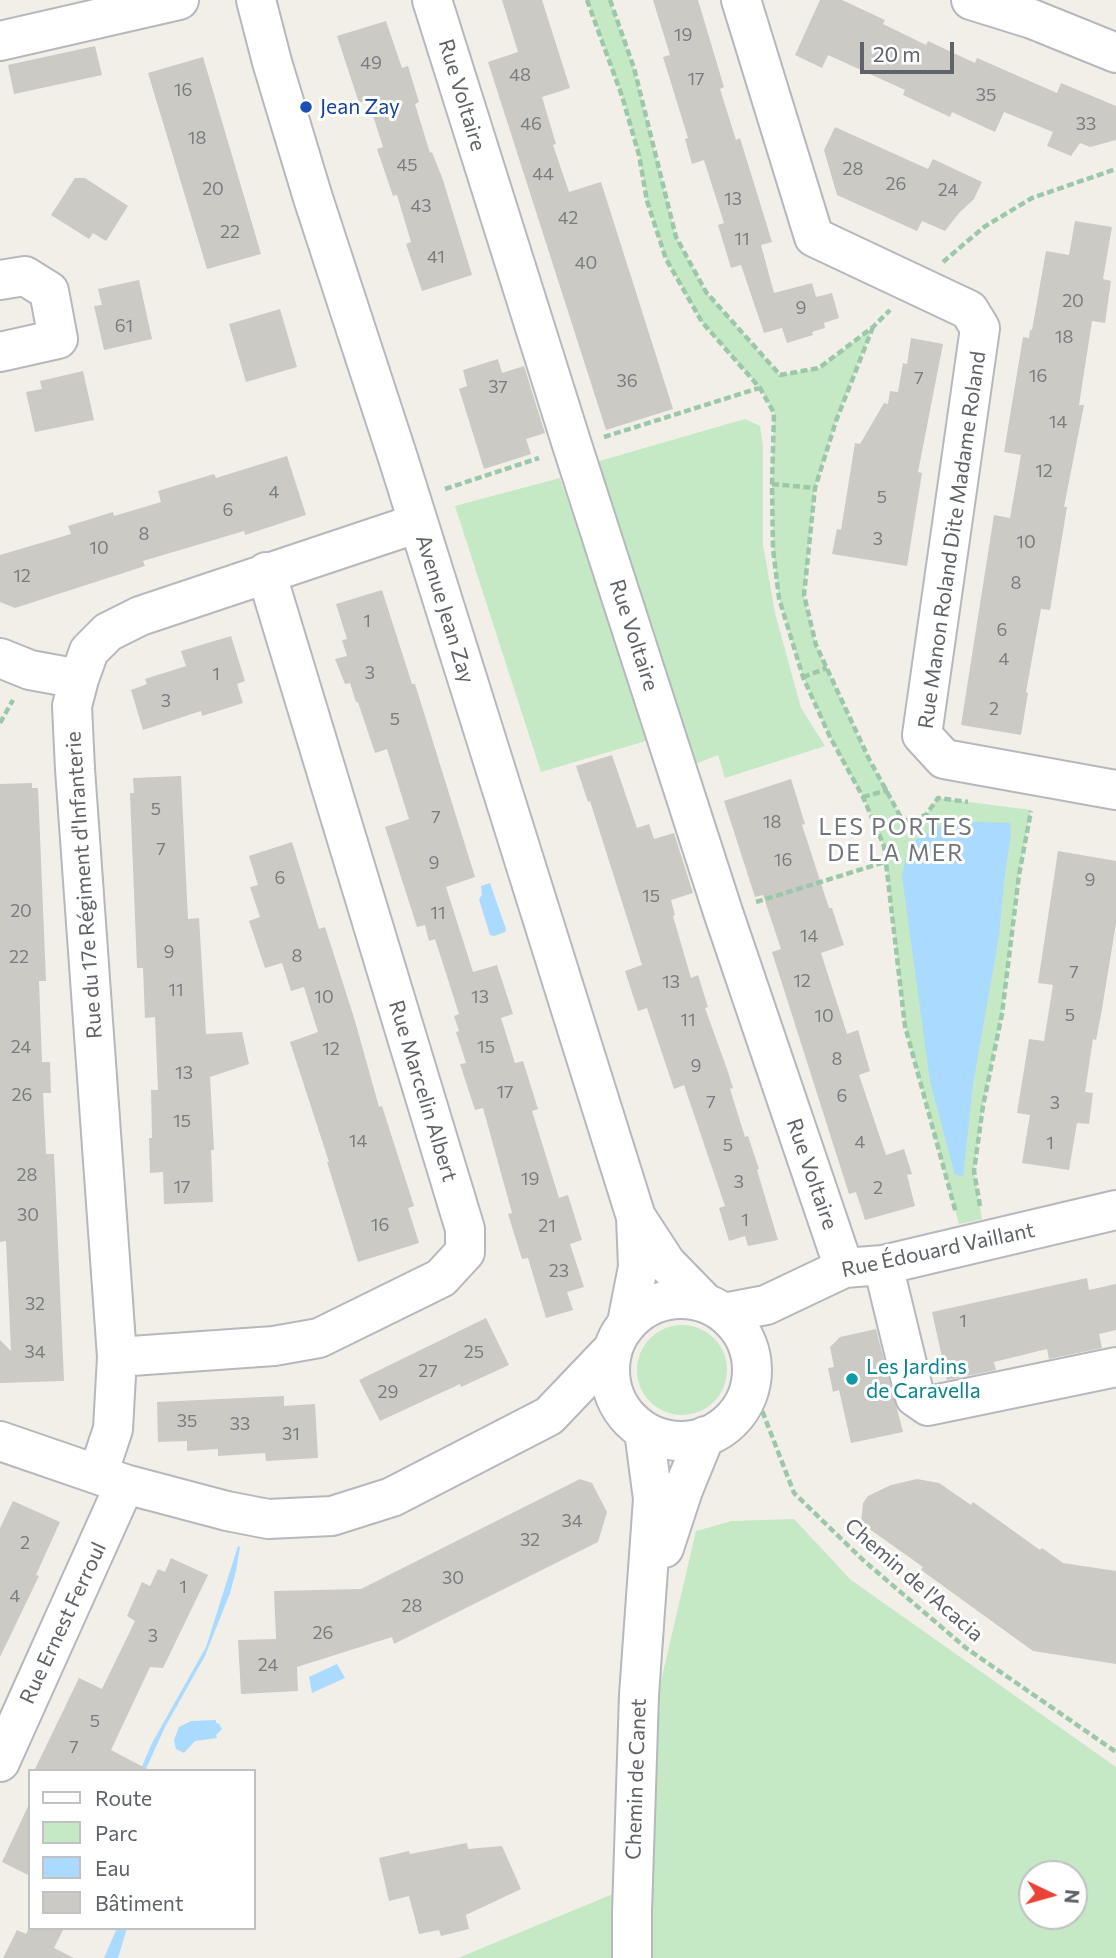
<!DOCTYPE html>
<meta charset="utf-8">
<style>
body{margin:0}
#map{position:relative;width:1116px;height:1958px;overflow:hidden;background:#f1efe8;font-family:Commissioner,sans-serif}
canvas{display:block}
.legend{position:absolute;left:28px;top:1769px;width:228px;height:161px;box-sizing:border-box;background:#fff;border:2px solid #bfc1c3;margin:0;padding:9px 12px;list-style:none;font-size:21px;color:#5f6368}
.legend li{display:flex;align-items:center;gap:14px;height:35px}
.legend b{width:35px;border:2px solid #bfc1c3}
.north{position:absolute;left:1018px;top:1860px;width:70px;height:70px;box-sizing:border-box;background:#fff;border:2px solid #bfc1c3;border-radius:50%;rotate:95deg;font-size:19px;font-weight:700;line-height:28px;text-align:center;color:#5f6368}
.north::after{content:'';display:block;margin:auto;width:24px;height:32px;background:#ea4335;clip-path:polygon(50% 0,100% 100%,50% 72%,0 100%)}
.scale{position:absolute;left:860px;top:42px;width:94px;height:32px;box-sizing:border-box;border:4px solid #5f6368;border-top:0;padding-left:9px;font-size:21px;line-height:24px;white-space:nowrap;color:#5f6368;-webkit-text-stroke:5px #fff;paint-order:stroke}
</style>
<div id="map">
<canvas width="1116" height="1958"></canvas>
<ul class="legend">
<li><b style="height:9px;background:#fff"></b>Route</li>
<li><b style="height:19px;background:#c5e8c5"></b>Parc</li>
<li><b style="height:19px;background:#aadaff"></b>Eau</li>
<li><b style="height:19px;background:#cccac5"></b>Bâtiment</li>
</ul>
<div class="north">N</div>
<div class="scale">20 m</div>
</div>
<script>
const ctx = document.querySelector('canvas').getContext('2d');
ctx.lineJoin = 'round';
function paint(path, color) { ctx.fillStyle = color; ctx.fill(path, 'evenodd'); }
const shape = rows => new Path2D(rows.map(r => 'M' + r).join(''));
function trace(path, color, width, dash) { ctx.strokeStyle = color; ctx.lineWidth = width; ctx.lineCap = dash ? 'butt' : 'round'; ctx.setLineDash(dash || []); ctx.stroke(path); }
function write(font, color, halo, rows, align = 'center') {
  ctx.font = font + ' Commissioner,sans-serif'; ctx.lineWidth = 6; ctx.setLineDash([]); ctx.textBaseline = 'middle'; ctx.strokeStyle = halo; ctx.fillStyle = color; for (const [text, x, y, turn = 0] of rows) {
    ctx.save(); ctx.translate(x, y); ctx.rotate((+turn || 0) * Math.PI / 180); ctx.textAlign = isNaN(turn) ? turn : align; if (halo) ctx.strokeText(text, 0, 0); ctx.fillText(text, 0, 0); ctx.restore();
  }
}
paint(shape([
 [587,0,610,0,634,68,676,237,706,292,780,375,819,368,873,327,836,421,815,488,804,595,816,645,869,759,903,821,926,815,938,798,1031,810,1019,875,1002,1014,983,1106,974,1171,982,1219,959,1224,905,1026,884,846,863,797,830,737,803,677,779,598,773,549,772,484,774,413,760,388,702,322,666,259,647,201,639,155,622,96],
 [745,419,760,426,763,446,763,545,775,613,801,708,825,746,725,778,718,755,693,765,596,462],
 [560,478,649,740,541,772,455,506],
 '637 1370a45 45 0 1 1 90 0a45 45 0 1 1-90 0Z',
 [794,1519,851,1580,1116,1767,1116,1958,650,1958,651,1724,696,1531,732,1521],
 [1032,1874,1074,1874,1074,1916,1032,1916],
 [613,1894,614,1958,458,1958]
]), '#c5e8c5');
paint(shape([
 [948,821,1010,823,1011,834,1004,881,999,936,973,1084,963,1176,955,1175,930,1081,902,876,909,844],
 [490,883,506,929,505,932,494,936,490,935,479,899,482,895,481,886],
 [238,1546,240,1547,236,1571,230,1593,205,1656,165,1727,145,1771,140,1771,152,1743,206,1647],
 [337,1664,345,1678,312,1693,309,1677],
 [216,1720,216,1723,219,1724,222,1729,216,1735,217,1738,195,1741,184,1753,176,1749,174,1740,179,1727,191,1721],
 [117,1928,127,1928,118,1958,104,1958]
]), '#aadaff');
paint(shape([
 [502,0,542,0,570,88,542,97,556,144,553,145,569,192,601,182,673,409,606,430,488,62,518,52],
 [653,0,698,0,724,87,720,89,736,140,740,138,772,242,761,245,774,293,812,283,816,297,832,293,839,318,824,323,825,328,812,332,813,335,787,343,782,328,764,333,741,265,731,268,718,225,724,223,704,160,692,164,685,139,688,138,663,57,670,55],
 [820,0,842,0,885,20,883,24,926,45,928,41,975,63,977,58,1057,93,1061,83,1116,106,1116,140,1090,147,1080,143,1071,156,1047,146,1053,132,1004,112,995,132,952,112,950,117,903,95,905,90,828,55,822,68,795,55],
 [386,21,402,68,408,66,419,102,415,104,430,153,432,152,443,180,472,275,422,291,406,244,411,242,397,195,393,196,377,149,383,147,368,100,359,103,337,36],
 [95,46,102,75,14,94,8,65],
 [203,57,261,254,207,269,148,73],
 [835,127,928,169,933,159,982,182,974,199,959,213,945,231,922,221,917,231,837,195,824,150],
 [75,178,85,178,128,206,106,241,93,233,89,239,51,215],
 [1075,221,1112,227,1103,279,1111,281,1105,323,1092,321,1079,405,1084,405,1064,507,1067,507,1050,610,1041,609,1026,692,1028,693,1021,735,961,725,994,515,1010,518,1021,455,1004,452,1023,337,1029,338,1030,330,1032,330,1046,251,1069,255],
 [139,280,152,339,104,350,94,306,102,305,98,289],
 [280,309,297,367,246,382,229,324],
 [911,338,943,344,918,472,922,473,907,566,832,554,837,529,841,530,855,443,860,444,884,403,888,404,890,391,898,392,903,363,907,364],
 [498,359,502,373,524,366,545,433,526,439,531,454,484,469,459,389,467,386,463,370],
 [83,371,94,420,35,432,26,392,42,389,40,381],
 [287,456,306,515,245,535,244,531,143,561,145,566,15,608,0,602,0,555,71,534,68,526,113,512,114,516,161,502,158,491,214,474,216,478],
 [382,590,412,684,415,684,475,877,446,887,473,972,497,965,513,1014,501,1018,515,1063,523,1061,538,1109,532,1111,559,1198,568,1195,582,1240,570,1244,584,1287,567,1292,573,1310,546,1318,528,1258,522,1259,508,1214,512,1213,483,1108,475,1110,460,1064,466,1063,456,1032,459,1031,454,1016,459,1014,435,939,429,941,425,925,417,927,385,827,409,819,387,749,375,753,358,702,356,702,350,683,345,684,335,659,347,656,342,640,347,639,336,604],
 [231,636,245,681,237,684,243,703,202,716,201,711,143,730,131,690,147,684,145,679,186,666,181,651],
 [612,755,637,828,649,824,654,839,674,833,693,893,671,900,675,915,673,916,691,978,698,975,708,1007,705,1008,728,1072,733,1088,730,1089,745,1137,748,1136,759,1169,757,1170,778,1240,748,1246,745,1236,729,1241,719,1208,725,1206,684,1085,674,1089,647,1008,638,1011,625,971,642,965,590,801,588,802,576,766],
 [181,776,188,919,199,918,206,1034,242,1032,249,1064,210,1077,214,1150,211,1150,213,1202,164,1204,163,1172,150,1173,149,1138,152,1138,151,1090,158,1090,155,1017,145,1018,143,968,137,968,130,793,134,793,133,778],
 [791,779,805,824,802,825,829,908,832,908,844,945,821,953,847,1034,858,1030,870,1071,859,1075,886,1155,904,1149,912,1174,907,1175,915,1206,865,1220,856,1192,849,1194,772,952,781,949,763,895,755,897,724,801],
 [32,783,32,788,38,788,46,981,39,981,42,1062,50,1062,51,1093,43,1093,46,1154,54,1154,64,1381,0,1383,0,1340,11,1351,6,1241,0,1242,0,784],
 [292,842,319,929,325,927,355,1021,379,1107,382,1106,414,1206,408,1208,419,1243,358,1262,327,1162,329,1162,290,1042,318,1032,304,987,291,991,282,963,265,968,249,921,260,917,250,887,258,885,249,856],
 [1058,851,1116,861,1116,923,1102,1009,1096,1040,1093,1039,1085,1092,1093,1093,1089,1124,1077,1123,1069,1170,1022,1163,1030,1115,1017,1113,1029,1039,1044,1041,1053,985,1038,983],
 [1087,1278,1089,1290,1116,1284,1116,1330,1099,1334,1102,1348,1049,1359,1047,1349,994,1362,996,1370,947,1380,932,1312],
 [486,1318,509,1365,461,1387,460,1384,380,1421,359,1380],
 [876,1329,903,1432,851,1443,839,1390,833,1392,828,1368,834,1367,830,1347,840,1337],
 [284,1396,284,1406,315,1404,318,1458,266,1461,265,1453,218,1456,218,1449,187,1451,187,1441,158,1442,157,1402],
 [580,1479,592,1483,607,1512,598,1542,394,1644,392,1637,297,1667,298,1691,241,1694,238,1640,276,1639,274,1591,361,1589],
 [917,1479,939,1483,971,1505,973,1502,1040,1550,1042,1548,1063,1563,1116,1571,1116,1664,1033,1651,921,1570,923,1567,861,1523,863,1503,868,1496,891,1485],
 [13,1501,60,1522,36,1575,39,1576,0,1657,0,1528],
 [171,1558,208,1575,163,1668,150,1667,111,1750,151,1771,34,1771,79,1678,102,1689,135,1621,127,1616,142,1582,150,1586,158,1569,165,1572],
 [30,1802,30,1876,2,1862],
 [467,1843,468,1849,502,1846,521,1889,466,1915,469,1929,441,1936,439,1930,419,1934,409,1896,389,1901,379,1858,409,1851,410,1854],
 [29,1928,64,1928,54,1948,74,1958,3,1958,17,1930,26,1934]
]), '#cccac5');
const minor = shape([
 [256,0,272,62,313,198,399,461,636,1217,638,1267,627,1323],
 [432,0,573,448,723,912,844,1268],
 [741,0,814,237,969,310,980,328,922,735,944,759,1116,790],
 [971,0,1032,19,1116,53],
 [0,41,179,0],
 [0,280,25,276,49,291,58,339,0,352],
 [0,658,30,670,79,679],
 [636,1217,666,1263,704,1302],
 [883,1265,915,1397,928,1406,1116,1367],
 '610 1370a71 71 0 1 1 142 0a71 71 0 1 1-142 0Z',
 [724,1313,766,1305,844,1268,883,1265,1116,1210],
 [117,1357,274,1346,319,1338,441,1278,465,1252,465,1229,266,572],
 [0,1441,125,1484,227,1511,268,1519,332,1516,392,1497,549,1416,612,1350],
 [98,1474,113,1429,117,1357,75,769,72,706,79,679,89,651,108,632,140,616,418,523],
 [664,1548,683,1490,705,1436],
 [0,1762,125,1484],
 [632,1958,632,1912,639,1695,653,1499,644,1431]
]);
trace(minor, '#b5b8bc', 42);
trace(shape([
 [587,0,622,96,639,155,647,201,666,259,702,322,760,388,774,413,772,484,773,549,779,598,803,677,830,737,863,797,884,846,905,1026,956,1213],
 [610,0,634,68,676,237,706,292,780,375,819,368,873,327,890,310],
 [943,262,984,227,1032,198,1116,169],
 [873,327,836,421,815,488,804,595,816,645,869,759,903,821,926,815,938,798,968,802],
 [604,437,759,388],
 [772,484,815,488],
 [445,489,539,458],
 [803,677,827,668],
 [0,723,13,700],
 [863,797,888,790],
 [756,902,885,862],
 [980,1206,974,1171,983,1106,1002,1014,1019,875,1031,811],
 [751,1382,794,1493,863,1560,966,1648,1116,1752]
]), '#9cc7a9', 4.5, [7, 3.5]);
trace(minor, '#fff', 38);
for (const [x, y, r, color] of [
 [306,107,7,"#1a4fb4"],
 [852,1379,7,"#0f9aa8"]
]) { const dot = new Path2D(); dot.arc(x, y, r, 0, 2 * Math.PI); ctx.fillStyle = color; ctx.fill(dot); trace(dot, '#fff', 2.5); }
write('18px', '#7a7d7f', null, [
 ["19",683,35],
 ["49",371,63],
 ["48",520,75],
 ["17",696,79],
 ["16",183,90],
 ["35",986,95],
 ["46",531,124],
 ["33",1086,124],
 ["18",197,138],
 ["45",407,165],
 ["28",853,169],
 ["44",543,174],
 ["26",896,184],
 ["20",213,189],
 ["24",948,190],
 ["13",733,199],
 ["43",421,206],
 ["42",568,218],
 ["22",230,232],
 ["11",742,239],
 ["41",436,257],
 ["40",586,263],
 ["20",1073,301],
 ["9",801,308],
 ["61",124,326],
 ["18",1064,337],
 ["16",1038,376],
 ["7",919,378],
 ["36",627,381],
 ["37",498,387],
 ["14",1058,422],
 ["12",1044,471],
 ["4",274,492],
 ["5",882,497],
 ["6",228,510],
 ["8",144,534],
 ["3",878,539],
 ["10",1026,542],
 ["10",99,548],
 ["12",22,576],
 ["8",1016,583],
 ["1",367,621],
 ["6",1002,630],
 ["4",1004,659],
 ["3",370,673],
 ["1",216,674],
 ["3",166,701],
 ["2",994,709],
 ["5",395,719],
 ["5",156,809],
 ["7",436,817],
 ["18",772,822],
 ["7",161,849],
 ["16",783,860],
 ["9",434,863],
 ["6",280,878],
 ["9",1090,880],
 ["15",651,896],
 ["20",21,911],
 ["11",438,913],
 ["14",809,936],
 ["9",169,952],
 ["8",297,956],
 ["22",19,957],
 ["7",1074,972],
 ["12",802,981],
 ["13",671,982],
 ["11",176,990],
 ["10",324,997],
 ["13",480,997],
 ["5",1070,1015],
 ["10",824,1016],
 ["11",688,1020],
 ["24",21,1047],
 ["15",486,1047],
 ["12",331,1049],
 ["8",837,1059],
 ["9",696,1066],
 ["13",184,1073],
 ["17",505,1092],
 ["26",22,1095],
 ["6",842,1096],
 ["7",711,1102],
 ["3",1055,1103],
 ["15",182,1121],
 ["14",358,1141],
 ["4",860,1142],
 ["1",1050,1143],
 ["5",728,1145],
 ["28",27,1175],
 ["19",530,1179],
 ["3",739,1182],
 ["17",182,1187],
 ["2",878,1188],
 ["30",28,1215],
 ["1",745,1220],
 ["16",380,1225],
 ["21",547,1226],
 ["23",559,1271],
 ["32",35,1304],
 ["1",963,1321],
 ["34",35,1352],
 ["25",474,1352],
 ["27",428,1371],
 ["29",388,1392],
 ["35",187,1421],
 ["33",240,1424],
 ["31",291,1434],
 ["34",572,1521],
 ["32",530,1540],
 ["2",25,1543],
 ["30",453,1578],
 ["1",183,1587],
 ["4",15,1596],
 ["28",412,1606],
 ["26",323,1633],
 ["3",153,1636],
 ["24",268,1665],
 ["5",95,1721],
 ["7",74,1747]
]);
write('21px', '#5f6368', '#fff', [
 ["Rue Voltaire",462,95,73],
 ["Rue Manon Roland Dite Madame Roland",952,540,-82],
 ["Avenue Jean Zay",445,609,73],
 ["Rue Voltaire",634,635,72],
 ["Rue du 17e Régiment d'Infanterie",84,885,-94],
 ["Rue Marcelin Albert",423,1091,73],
 ["Rue Voltaire",812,1174,71],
 ["Rue Édouard Vaillant",938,1250,-12],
 ["Chemin de l'Acacia",914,1580,41],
 ["Rue Ernest Ferroul",63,1623,-65],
 ["Chemin de Canet",636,1779,-88]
]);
write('21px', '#164399', '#fff', [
 ["Jean Zay",320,107]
], 'left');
write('21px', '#0d838f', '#fff', [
 ["Les Jardins",866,1367],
 ["de Caravella",866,1391]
], 'left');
ctx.letterSpacing = '2px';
write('23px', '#70757a', '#fff', [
 ["LES PORTES",896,827],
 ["DE LA MER",896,853]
]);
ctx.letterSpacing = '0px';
</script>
